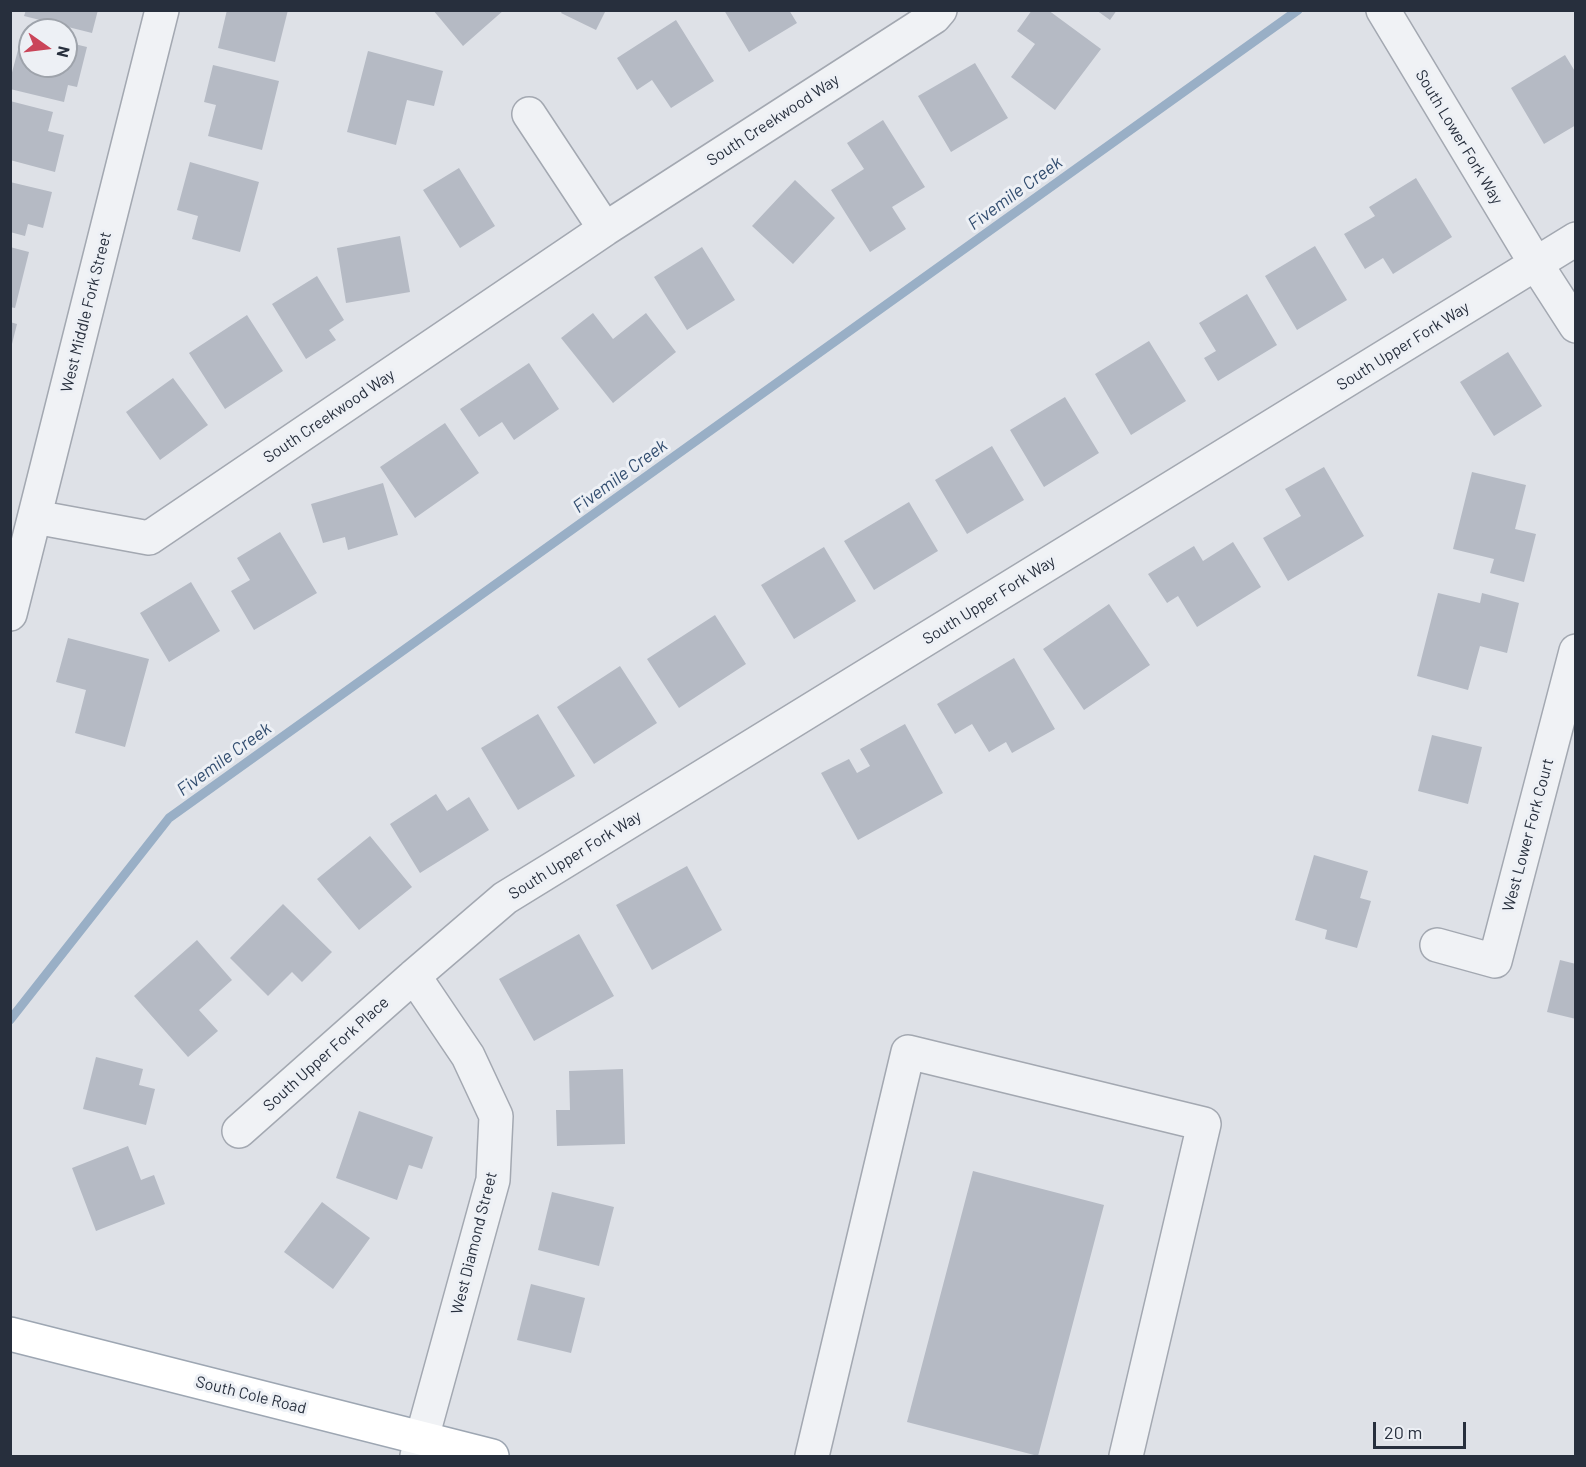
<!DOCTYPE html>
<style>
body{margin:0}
#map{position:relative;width:1586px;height:1467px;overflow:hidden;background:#dee1e7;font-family:Barlow,sans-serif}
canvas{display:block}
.frame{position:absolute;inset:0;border:12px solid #272f3d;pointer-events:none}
.north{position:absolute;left:18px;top:18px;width:60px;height:60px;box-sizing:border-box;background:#edf0f5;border:2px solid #9ea3ab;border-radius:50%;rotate:104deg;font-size:16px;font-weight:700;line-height:24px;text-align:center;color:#272f3d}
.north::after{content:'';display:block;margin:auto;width:21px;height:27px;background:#ca4559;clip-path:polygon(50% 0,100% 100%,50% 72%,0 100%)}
.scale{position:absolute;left:1373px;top:1422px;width:93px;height:27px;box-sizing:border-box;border:3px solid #272f3d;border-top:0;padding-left:8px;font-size:18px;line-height:21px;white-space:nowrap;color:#272f3d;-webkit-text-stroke:4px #edf0f5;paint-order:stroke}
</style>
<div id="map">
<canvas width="1586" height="1467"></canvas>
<div class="frame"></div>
<div class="north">N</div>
<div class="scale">20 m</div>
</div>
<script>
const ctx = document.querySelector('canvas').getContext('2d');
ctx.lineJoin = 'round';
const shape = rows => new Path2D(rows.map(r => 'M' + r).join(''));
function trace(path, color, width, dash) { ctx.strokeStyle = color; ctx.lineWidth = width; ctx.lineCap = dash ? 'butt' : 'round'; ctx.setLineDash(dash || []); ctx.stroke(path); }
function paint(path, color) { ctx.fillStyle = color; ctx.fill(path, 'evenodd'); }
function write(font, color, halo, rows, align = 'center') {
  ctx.font = font + ' Barlow,sans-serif'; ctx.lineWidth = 6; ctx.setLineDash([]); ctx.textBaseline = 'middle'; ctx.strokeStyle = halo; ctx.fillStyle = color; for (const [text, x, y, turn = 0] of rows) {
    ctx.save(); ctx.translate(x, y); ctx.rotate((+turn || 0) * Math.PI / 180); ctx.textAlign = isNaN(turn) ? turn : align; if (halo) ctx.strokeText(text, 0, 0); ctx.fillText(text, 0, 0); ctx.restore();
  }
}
trace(shape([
 [10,1020,169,818,1298,10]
]), '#99afc6', 9);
paint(shape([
 [26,10,98,10,92,33,24,16],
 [227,10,288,10,275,62,218,48],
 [433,10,504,10,463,46],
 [563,10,606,10,596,30,561,13],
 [724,10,789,10,797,23,749,52],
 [1032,10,1048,10,1101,49,1055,110,1011,77,1035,44,1017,31],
 [1096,10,1117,10,1110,20],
 [676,20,714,81,671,108,652,80,637,90,617,58],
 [23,31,30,33,30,66,66,66,66,42,87,47,77,87,68,85,64,102,10,89,10,80],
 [368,51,443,71,434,106,407,100,396,145,347,132],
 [1565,55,1576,73,1576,125,1544,144,1511,88],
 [975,63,1008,118,951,152,918,96],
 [213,65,279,81,262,150,208,136,216,105,204,102],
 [10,101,53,112,48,131,64,135,55,172,10,160],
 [883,120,925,187,892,207,906,229,870,252,831,190,864,169,847,143],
 [190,162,259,182,240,252,192,239,198,216,177,210],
 [459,168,495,226,460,248,423,190],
 [1416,178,1452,237,1393,274,1383,258,1365,269,1344,234,1375,216,1369,207],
 [795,180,835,218,793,264,752,226],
 [10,182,52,192,43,228,28,224,25,236,10,232],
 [400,236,410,292,346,303,337,248],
 [1315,246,1347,300,1297,330,1265,276],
 [10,247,29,252,15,308,10,307],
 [702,247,735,300,687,330,654,277],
 [317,276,344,320,329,330,336,340,306,359,272,304],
 [1247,294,1277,345,1218,381,1204,358,1216,351,1199,323],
 [593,313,613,339,646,313,676,352,613,403,561,338],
 [247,315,283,371,225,409,189,353],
 [10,322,17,324,11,348,10,348],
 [1149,341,1186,401,1131,435,1095,374],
 [1508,352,1542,406,1494,436,1460,382],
 [529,363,559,409,514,440,502,422,479,437,460,409],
 [173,378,208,425,160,460,126,412],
 [1065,397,1099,453,1044,487,1010,430],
 [445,423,479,473,415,518,380,467],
 [992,446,1024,500,967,534,935,480],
 [1324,467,1364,536,1288,581,1263,538,1301,516,1285,489],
 [1472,472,1526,485,1515,529,1536,534,1524,582,1490,573,1494,559,1453,549],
 [383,483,398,535,348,550,345,537,323,543,311,504],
 [909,502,938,551,874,590,844,541],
 [280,532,317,593,254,630,231,591,250,580,237,558],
 [1233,542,1261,587,1197,627,1178,596,1167,603,1148,574,1194,546,1203,561],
 [824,547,856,601,794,639,761,585],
 [191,582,220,631,169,662,140,613],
 [1438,593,1480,603,1482,593,1519,603,1507,653,1480,646,1468,690,1417,676],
 [1109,604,1150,665,1084,710,1043,649],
 [715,615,746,664,679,708,647,659],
 [68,638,149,659,125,747,75,733,86,690,56,682],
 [1014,658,1055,729,1012,753,1006,742,989,752,972,724,955,734,937,704],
 [620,666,657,723,594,764,557,707],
 [538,714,575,776,518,810,481,748],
 [905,724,943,793,858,840,821,773,849,759,857,773,870,766,860,749],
 [1432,735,1482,747,1468,804,1418,791],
 [436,794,447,811,469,797,489,830,420,873,390,824],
 [370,836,412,887,359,930,317,879],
 [1314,855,1368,871,1360,898,1371,901,1357,948,1325,939,1327,930,1295,920],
 [687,866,722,930,652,970,616,905],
 [283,904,332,952,302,982,292,972,268,996,230,958],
 [579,934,614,996,534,1041,499,979],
 [197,940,232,980,199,1010,218,1031,188,1057,134,996],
 [1560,960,1576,964,1576,1019,1547,1012],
 [96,1057,143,1069,139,1085,155,1089,146,1125,83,1109],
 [623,1069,625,1144,557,1146,556,1110,570,1110,569,1071],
 [359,1111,433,1137,422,1169,409,1165,397,1200,336,1178],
 [128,1146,141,1180,154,1175,165,1204,96,1231,72,1168],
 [973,1171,1104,1205,1038,1456,907,1422],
 [552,1192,614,1207,599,1266,538,1250],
 [322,1202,370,1238,333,1289,284,1252],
 [531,1284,585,1298,571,1353,517,1340]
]), '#b5bac4');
const minor = shape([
 [1383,10,1536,264,1576,326],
 [529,114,605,229],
 [35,517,149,538,605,229,934,17,940,10],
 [10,614,162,10],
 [1437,945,1495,961,1576,651],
 [414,976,468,1056,496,1116,493,1180,417,1456],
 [239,1131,414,976,505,898,1576,239],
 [812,1456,908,1052,1204,1124,1126,1456]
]);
const major = shape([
 [10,1334,492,1456]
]);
trace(minor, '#a3a8b1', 36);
trace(major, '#9da6b2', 36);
trace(minor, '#f0f2f5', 33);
trace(major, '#fff', 33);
write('16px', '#272f3d', '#edf0f5', [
 ["South Creekwood Way",773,120,-33],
 ["South Lower Fork Way",1459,137,59],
 ["West Middle Fork Street",86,312,-76],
 ["South Upper Fork Way",1403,346,-32],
 ["South Creekwood Way",329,416,-34],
 ["South Upper Fork Way",989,600,-32],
 ["West Lower Fork Court",1528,835,-75],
 ["South Upper Fork Way",575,855,-32],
 ["South Upper Fork Place",326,1054,-42],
 ["West Diamond Street",474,1243,-76],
 ["South Cole Road",251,1395,14]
]);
write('italic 18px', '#334e70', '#edf0f5', [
 ["Fivemile Creek",1015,193,-36],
 ["Fivemile Creek",620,476,-36],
 ["Fivemile Creek",224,759,-36]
]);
</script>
